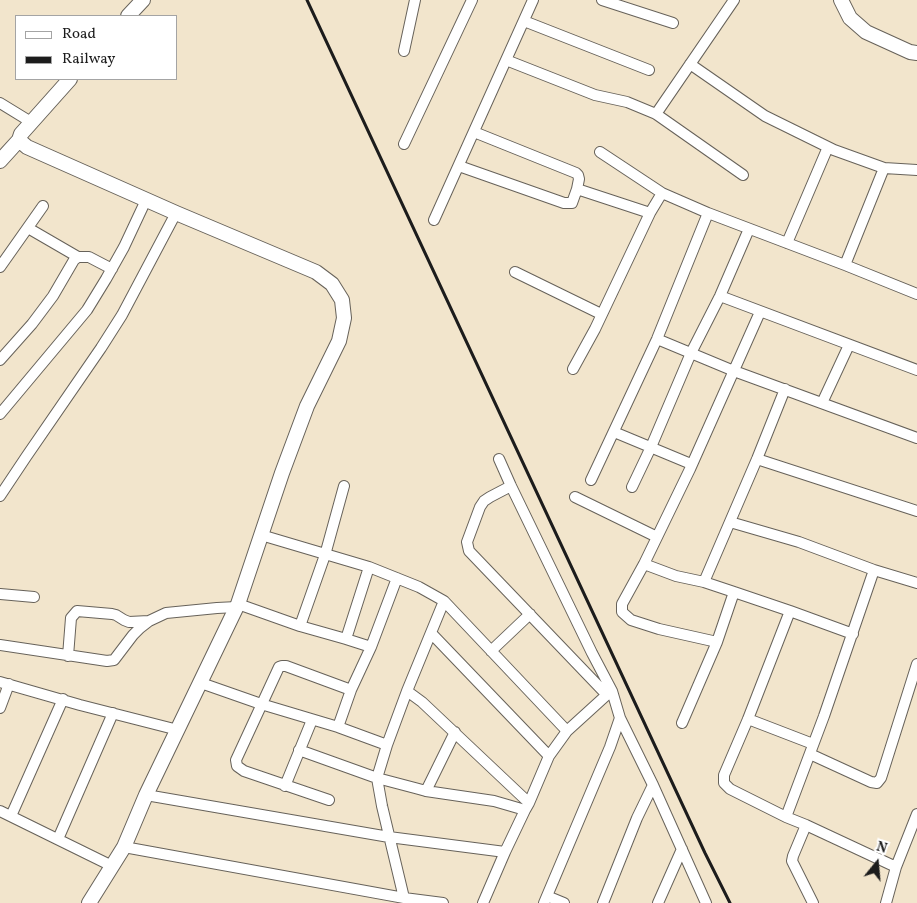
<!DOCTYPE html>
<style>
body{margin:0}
#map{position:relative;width:917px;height:903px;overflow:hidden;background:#f2e5cc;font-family:Vollkorn,serif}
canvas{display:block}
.legend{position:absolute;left:15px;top:15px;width:162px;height:65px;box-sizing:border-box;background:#fff;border:1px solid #a4a4a4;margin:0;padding:6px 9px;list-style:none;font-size:15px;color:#1c1c1c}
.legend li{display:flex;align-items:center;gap:10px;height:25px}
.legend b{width:25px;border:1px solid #a4a4a4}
.north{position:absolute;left:852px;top:838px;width:50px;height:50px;-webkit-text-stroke:4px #fff;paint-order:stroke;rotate:17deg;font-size:14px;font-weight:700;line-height:20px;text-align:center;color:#1c1c1c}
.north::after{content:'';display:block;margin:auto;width:18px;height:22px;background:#1c1c1c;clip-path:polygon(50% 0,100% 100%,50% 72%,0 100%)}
</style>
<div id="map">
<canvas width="917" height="903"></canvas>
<ul class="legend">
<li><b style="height:6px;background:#fff"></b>Road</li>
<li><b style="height:6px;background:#1c1c1c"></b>Railway</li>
</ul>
<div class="north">N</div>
</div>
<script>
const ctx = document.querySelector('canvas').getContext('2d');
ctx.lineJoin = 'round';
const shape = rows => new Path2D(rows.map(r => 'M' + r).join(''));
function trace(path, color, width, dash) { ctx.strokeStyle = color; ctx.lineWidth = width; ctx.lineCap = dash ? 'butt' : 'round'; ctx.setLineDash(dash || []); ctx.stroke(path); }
const street = shape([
 [602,0,673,23],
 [524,21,649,70],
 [404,51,415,0],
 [506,60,595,95,627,102,656,114,743,175],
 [690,64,765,116,834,150,884,168,917,170],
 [0,103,31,122],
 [656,114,734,0],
 [474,132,576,173,578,175,579,179,577,189],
 [404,144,472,0],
 [600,152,662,193,708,213,845,265,917,294],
 [459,166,564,203,572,203,577,189,650,213],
 [434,220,533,0],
 [28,228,78,257],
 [787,243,828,147],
 [845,265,884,168],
 [0,267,43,206],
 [515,272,601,314],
 [720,296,917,370],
 [657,339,734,371,917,438],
 [0,360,32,324,53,296,74,260,78,257,89,257,112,269],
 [573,369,595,329,650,213,662,193],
 [822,403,849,345],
 [0,414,87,310,106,279,124,247,146,200],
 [614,432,691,464],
 [499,459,511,486,592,653,612,691,620,718,653,785,706,903],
 [757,459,917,511],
 [591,480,657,339,708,213],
 [511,486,490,497,484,501,480,507,467,542,469,551,607,695],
 [632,487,651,447,691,353,720,296,749,229],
 [0,496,26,457,101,348,122,315,176,213],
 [575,497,657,537],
 [730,522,799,542,874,570,917,583],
 [261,535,369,567,419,587,444,601,567,731],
 [644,564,676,576,704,582,734,592,790,611,853,634],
 [704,582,757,459,785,389],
 [0,594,34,597],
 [238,604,300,626,346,639,371,647],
 [790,611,748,719,724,775,724,783,730,789,786,817,806,825,896,867],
 [300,626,325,555,344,486],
 [431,633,549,756],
 [346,639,369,567],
 [717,642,659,629,631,620,622,612,622,604,644,564,690,469,760,312],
 [0,645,107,661,114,660,133,635,140,628,149,621,166,613,217,608,237,607],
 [491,651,530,614],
 [68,656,71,618,77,611,112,614,116,615,124,620,129,622,149,621],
 [0,682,80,705,178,730],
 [201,683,261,704,338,727,387,745],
 [407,691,422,702,529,803],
 [0,708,9,684],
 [748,719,813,744],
 [682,723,717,642,734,592],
 [338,727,351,690,371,647,397,578],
 [299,750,377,778,415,788,426,791,494,801,525,810],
 [810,754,871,782,877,783,881,778,917,664],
 [285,786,312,720],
 [426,791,455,732],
 [146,795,389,837,505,852],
 [329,800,244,771,237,766,236,760,279,667,282,666,286,666,351,690],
 [0,811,112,866],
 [11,816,63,699],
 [786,817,824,716,874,570],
 [806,825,793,856,792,861,813,903],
 [58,839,113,713],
 [124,847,404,898,443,903],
 [547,896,564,903],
 [404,898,382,806,377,778,387,745,407,691,444,601],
 [483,903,505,852,525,810,529,803,549,756,567,731,611,691],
 [544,903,610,747,620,718],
 [603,903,637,818,653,785],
 [658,903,682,849],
 [886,903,896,867,917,814]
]);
const secondary = shape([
 [841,0,850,18,866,32,910,52,917,53],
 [128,16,143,0],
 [70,79,21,134,19,140,27,147,176,213,316,272,332,284,342,300,344,318,339,341,307,406,282,473,238,604,146,795,124,847,89,903],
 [0,161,19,140]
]);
trace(street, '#67625a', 12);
trace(secondary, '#67625a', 16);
trace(street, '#fff', 10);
trace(secondary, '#fff', 14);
trace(shape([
 [307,0,705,853,730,903]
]), '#1c1c1c', 3);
</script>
